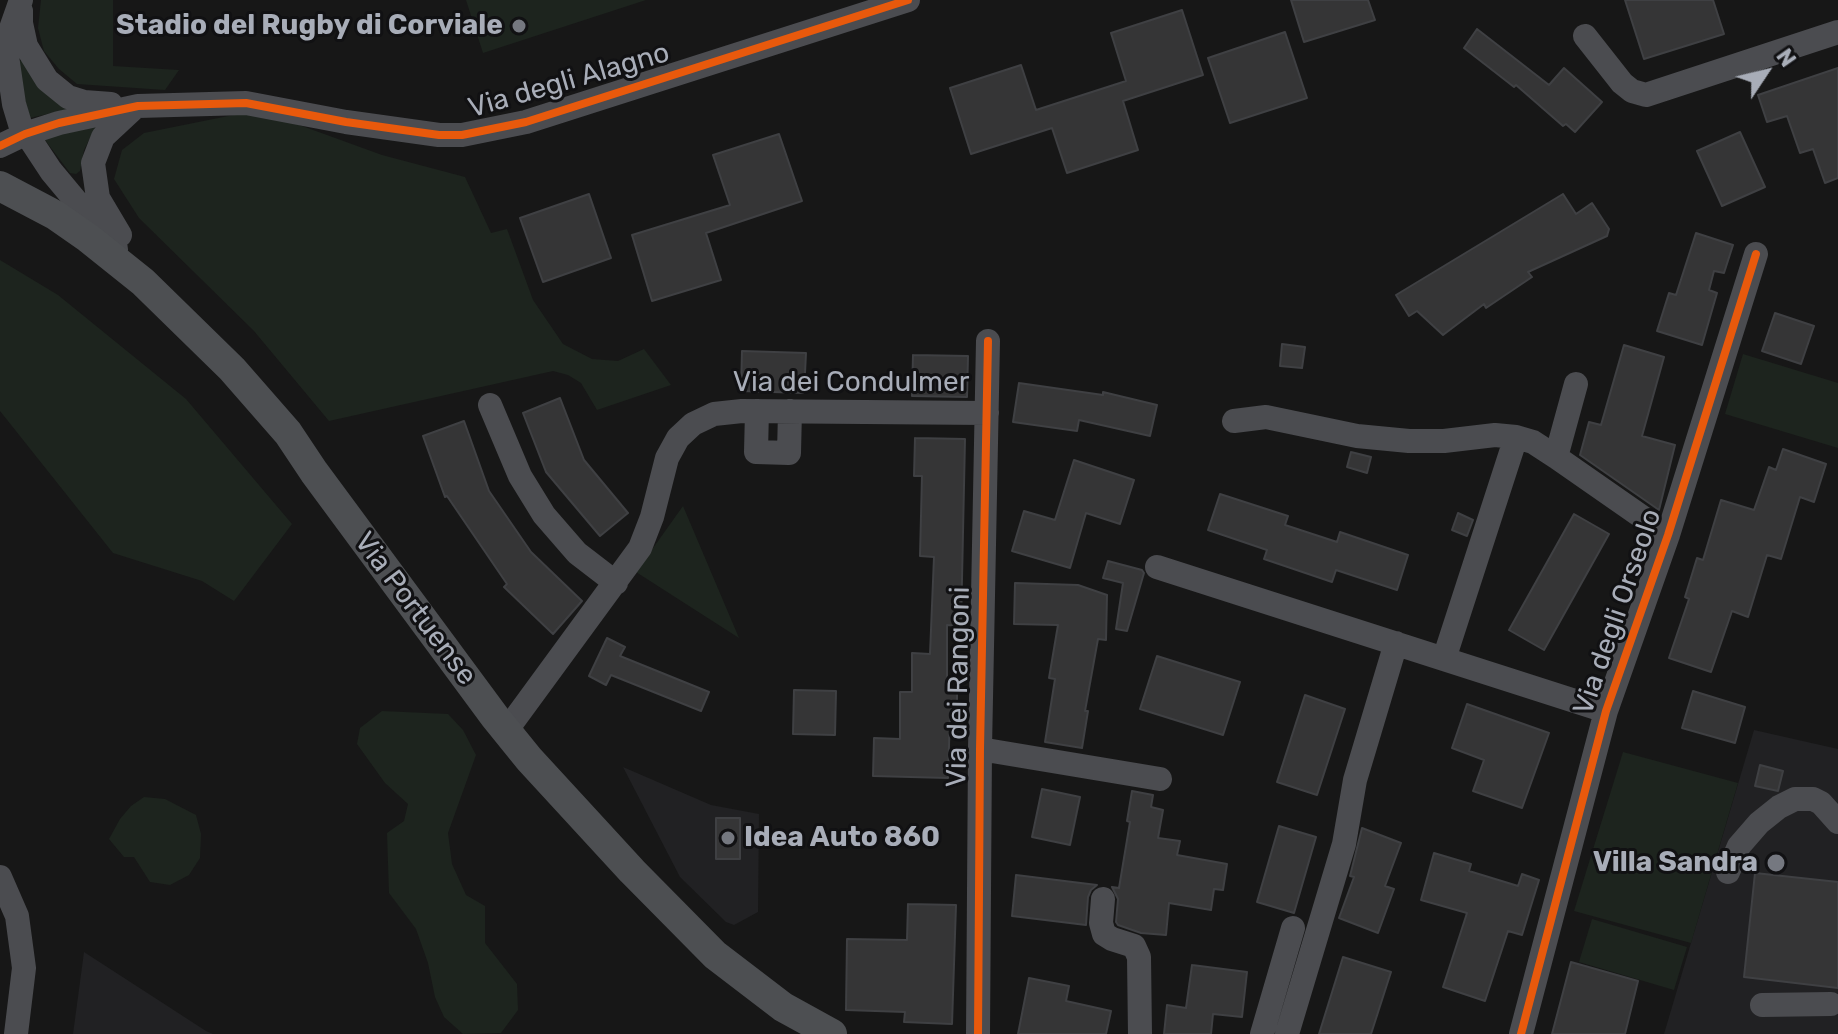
<!DOCTYPE html>
<style>
body{margin:0}
#map{position:relative;width:1838px;height:1034px;overflow:hidden;background:#171717;font-family:Rubik,sans-serif}
canvas{display:block}
.north{position:absolute;left:1726px;top:32px;width:80px;height:80px;-webkit-text-stroke:6px #111113;paint-order:stroke;rotate:55deg;font-size:22px;font-weight:700;line-height:32px;text-align:center;color:#a8adb8}
.north::after{content:'';display:block;margin:auto;width:28px;height:36px;background:#a8adb8;clip-path:polygon(50% 0,100% 100%,50% 72%,0 100%)}
</style>
<div id="map">
<canvas width="1838" height="1034"></canvas>
<div class="north">N</div>
</div>
<script>
const ctx = document.querySelector('canvas').getContext('2d');
ctx.lineJoin = 'round';
function paint(path, color) { ctx.fillStyle = color; ctx.fill(path, 'evenodd'); }
const shape = rows => new Path2D(rows.map(r => 'M' + r).join(''));
function trace(path, color, width, dash) { ctx.strokeStyle = color; ctx.lineWidth = width; ctx.lineCap = dash ? 'butt' : 'round'; ctx.setLineDash(dash || []); ctx.stroke(path); }
function write(font, color, halo, rows, align = 'center') {
  ctx.font = font + ' Rubik,sans-serif'; ctx.lineWidth = 6; ctx.setLineDash([]); ctx.textBaseline = 'middle'; ctx.strokeStyle = halo; ctx.fillStyle = color; for (const [text, x, y, turn = 0] of rows) {
    ctx.save(); ctx.translate(x, y); ctx.rotate((+turn || 0) * Math.PI / 180); ctx.textAlign = isNaN(turn) ? turn : align; if (halo) ctx.strokeText(text, 0, 0); ctx.fillText(text, 0, 0); ctx.restore();
  }
}
paint(shape([
 [1754,730,1838,749,1838,1034,1664,1034],
 [623,767,711,805,759,814,758,912,734,925,726,922,680,877],
 [84,952,206,1031,213,1034,73,1034]
]), '#212123');
paint(shape([
 [41,0,113,0,113,66,179,70,165,90,77,84,59,69,44,51,38,28],
 [466,0,646,0,483,53],
 [21,60,24,62,74,108,30,118,16,68],
 [258,110,382,155,465,177,491,233,507,229,533,300,563,344,592,359,618,361,644,349,671,385,597,410,581,383,568,375,553,371,329,421,254,331,139,218,114,179,122,150,144,133],
 [96,126,84,150,80,171,76,174,70,173,45,140,49,137],
 [0,260,58,295,186,399,292,524,234,601,202,581,113,553,0,411],
 [1743,354,1838,383,1838,448,1725,414],
 [683,506,739,638,636,572],
 [382,711,448,714,463,730,476,755,448,833,452,864,466,895,485,906,485,943,517,984,518,1010,501,1033,463,1034,444,1017,435,997,428,963,416,929,389,893,387,833,404,821,408,804,385,783,357,744,360,728],
 [1623,752,1738,783,1691,943,1574,911],
 [144,797,165,799,196,815,201,834,200,858,189,875,170,885,150,882,134,857,124,857,109,839,120,819,131,806],
 [1592,919,1687,947,1674,990,1579,962]
]), '#1d241e');
const building = shape([
 [1291,0,1368,0,1375,20,1304,42,1291,0],
 [1625,0,1713,0,1724,34,1644,59,1625,0],
 [1182,10,1203,75,1123,101,1138,150,1067,173,1052,128,971,154,950,88,1021,65,1036,110,1126,81,1111,33,1182,10],
 [1477,29,1549,85,1564,68,1602,102,1575,132,1566,124,1563,126,1516,85,1514,87,1464,48,1477,29],
 [1285,32,1307,98,1230,123,1208,58,1285,32],
 [1838,68,1838,178,1825,183,1813,149,1800,153,1787,116,1767,122,1758,95,1838,68],
 [1740,132,1765,187,1722,206,1697,151,1740,132],
 [779,134,802,201,706,233,721,280,652,301,632,235,730,205,713,155,779,134],
 [589,194,611,258,543,282,520,218,589,194],
 [1563,194,1576,214,1592,203,1609,229,1607,236,1528,272,1532,277,1486,308,1484,304,1443,335,1417,311,1409,316,1396,295,1563,194],
 [1696,233,1733,245,1724,273,1714,271,1709,290,1717,293,1702,345,1657,331,1669,293,1676,295,1696,233],
 [1775,313,1814,326,1801,364,1762,351,1775,313],
 [1282,344,1305,347,1302,368,1280,366,1282,344],
 [1624,345,1664,357,1642,436,1675,445,1659,510,1580,455,1589,422,1601,425,1624,345],
 [742,351,806,353,804,393,741,391,742,351],
 [913,355,968,356,967,397,912,396,913,355],
 [1019,383,1103,395,1103,392,1157,405,1150,436,1079,420,1077,431,1013,422,1019,383],
 [560,398,584,460,628,513,600,536,546,472,523,413,560,398],
 [464,421,489,491,531,552,582,601,553,634,504,587,507,584,447,496,445,497,423,436,464,421],
 [915,438,965,439,961,626,947,625,947,693,957,693,957,714,950,714,948,778,873,776,874,738,900,739,900,692,912,692,912,653,930,654,934,557,920,556,922,476,914,476,915,438],
 [1783,449,1826,464,1814,502,1800,497,1781,559,1767,555,1748,617,1732,611,1711,672,1669,658,1689,599,1685,597,1697,558,1703,560,1721,500,1754,510,1769,467,1776,470,1783,449],
 [1351,452,1371,457,1367,473,1347,467,1351,452],
 [1074,460,1134,480,1120,524,1086,513,1070,568,1012,551,1024,511,1055,520,1074,460],
 [1220,494,1288,516,1285,525,1337,542,1340,532,1408,555,1397,590,1336,570,1332,582,1264,559,1267,550,1208,530,1220,494],
 [1458,513,1473,520,1467,536,1452,530,1458,513],
 [1574,514,1609,534,1544,650,1509,630,1574,514],
 [1108,561,1142,570,1144,573,1127,631,1116,629,1123,583,1103,578,1108,561],
 [1015,583,1078,585,1107,595,1106,640,1098,639,1085,711,1088,711,1082,748,1045,742,1055,679,1049,678,1058,625,1014,624,1015,583],
 [607,638,625,647,620,656,709,692,701,711,611,675,606,685,589,676,607,638],
 [1157,656,1240,682,1223,735,1140,709,1157,656],
 [794,690,836,691,835,735,793,734,794,690],
 [1693,691,1745,707,1735,743,1682,728,1693,691],
 [1305,695,1345,709,1317,795,1277,782,1305,695],
 [1467,704,1549,733,1522,808,1473,791,1484,760,1452,748,1467,704],
 [1760,765,1783,771,1778,791,1755,786,1760,765],
 [1042,789,1080,797,1070,845,1032,837,1042,789],
 [1132,791,1153,795,1151,807,1163,810,1158,838,1180,841,1177,855,1227,864,1223,890,1214,889,1211,910,1169,903,1166,935,1141,933,1118,925,1116,922,1118,899,1112,887,1119,888,1130,822,1127,821,1132,791],
 [716,818,740,818,740,859,716,859,716,818],
 [1279,826,1316,837,1294,913,1257,902,1279,826],
 [1362,828,1401,843,1385,886,1394,889,1378,933,1339,918,1354,877,1350,876,1362,828],
 [1434,853,1471,864,1469,871,1518,886,1522,874,1539,880,1522,935,1508,931,1485,1001,1443,987,1467,913,1421,900,1434,853],
 [1755,873,1838,882,1838,988,1744,977,1755,873],
 [1016,875,1097,885,1091,890,1088,897,1086,925,1012,916,1016,875],
 [908,904,956,905,952,1024,904,1022,905,1012,846,1010,847,939,907,940,908,904],
 [1343,957,1391,972,1371,1034,1319,1034,1343,957],
 [1571,962,1638,981,1625,1034,1552,1034,1571,962],
 [1192,965,1247,972,1242,1017,1213,1014,1211,1034,1164,1034,1167,1005,1186,1008,1192,965],
 [1029,978,1069,986,1066,1001,1111,1011,1106,1034,1018,1034,1029,978]
]);
paint(building, '#353536');
trace(building, '#3f4043', 2);
trace(shape([
 [21,0,9,34,7,56,14,104,20,124,51,171,116,249],
 [21,11,21,23,26,46,47,80,68,97,84,102,111,104],
 [1585,36,1622,83,1632,91,1646,95,1838,32],
 [0,146,25,134,59,123,138,106,246,103,346,122,439,135,462,135,526,122,908,0],
 [120,235,98,198,93,163,103,137,132,110],
 [490,405,520,476,544,515,577,553,616,583],
 [757,411,756,452,789,453,790,411],
 [1234,421,1266,417,1357,436,1409,441,1444,441,1495,435,1516,437],
 [1556,457,1576,384],
 [1157,567,1606,711],
 [1444,659,1516,437,1533,442,1556,457,1668,535],
 [506,731,640,548,652,517,667,458,678,438,693,424,714,414,742,411,987,413],
 [980,749,1160,779],
 [1728,872,1739,846,1759,823,1779,807,1795,799,1813,799,1821,803,1838,822],
 [0,877,17,916,24,968,16,1034],
 [1103,899,1101,923,1104,934,1112,939,1134,946,1139,957,1140,1034],
 [1762,1005,1831,1004],
 [978,1034,980,749,988,341],
 [1262,1034,1293,928],
 [1287,1034,1344,844,1355,780,1396,643],
 [1521,1034,1606,711,1668,535,1756,254]
]), '#4b4c50', 24);
trace(shape([
 [0,186,55,215,88,238,143,282,232,369,288,433,314,472,495,717,529,759,632,871,715,955,783,1007,832,1034]
]), '#4d4f52', 30);
trace(shape([
 [0,146,25,134,59,123,138,106,246,103,346,122,439,135,462,135,526,122,908,0],
 [978,1034,980,749,988,341],
 [1521,1034,1606,711,1668,535,1756,254]
]), '#e8590c', 8);
for (const [x, y, r, color] of [
 [519,26,8,"#757880"],
 [728,838,8,"#757880"],
 [1776,863,10,"#757880"]
]) { const dot = new Path2D(); dot.arc(x, y, r, 0, 2 * Math.PI); ctx.fillStyle = color; ctx.fill(dot); trace(dot, '#111113', 3); }
write('bold 28px', '#a8adb8', '#111113', [
 ["Stadio del Rugby di Corviale",503,26],
 ["Idea Auto 860",744,838,"left"],
 ["Villa Sandra",1758,863]
], 'right');
write('28px', '#a8adb8', '#111113', [
 ["Via degli Alagno",569,81,-16],
 ["Via dei Condulmer",851,383],
 ["Via Portuense",415,609,53],
 ["Via degli Orseolo",1618,612,-71],
 ["Via dei Rangoni",959,687,-89]
]);
</script>
